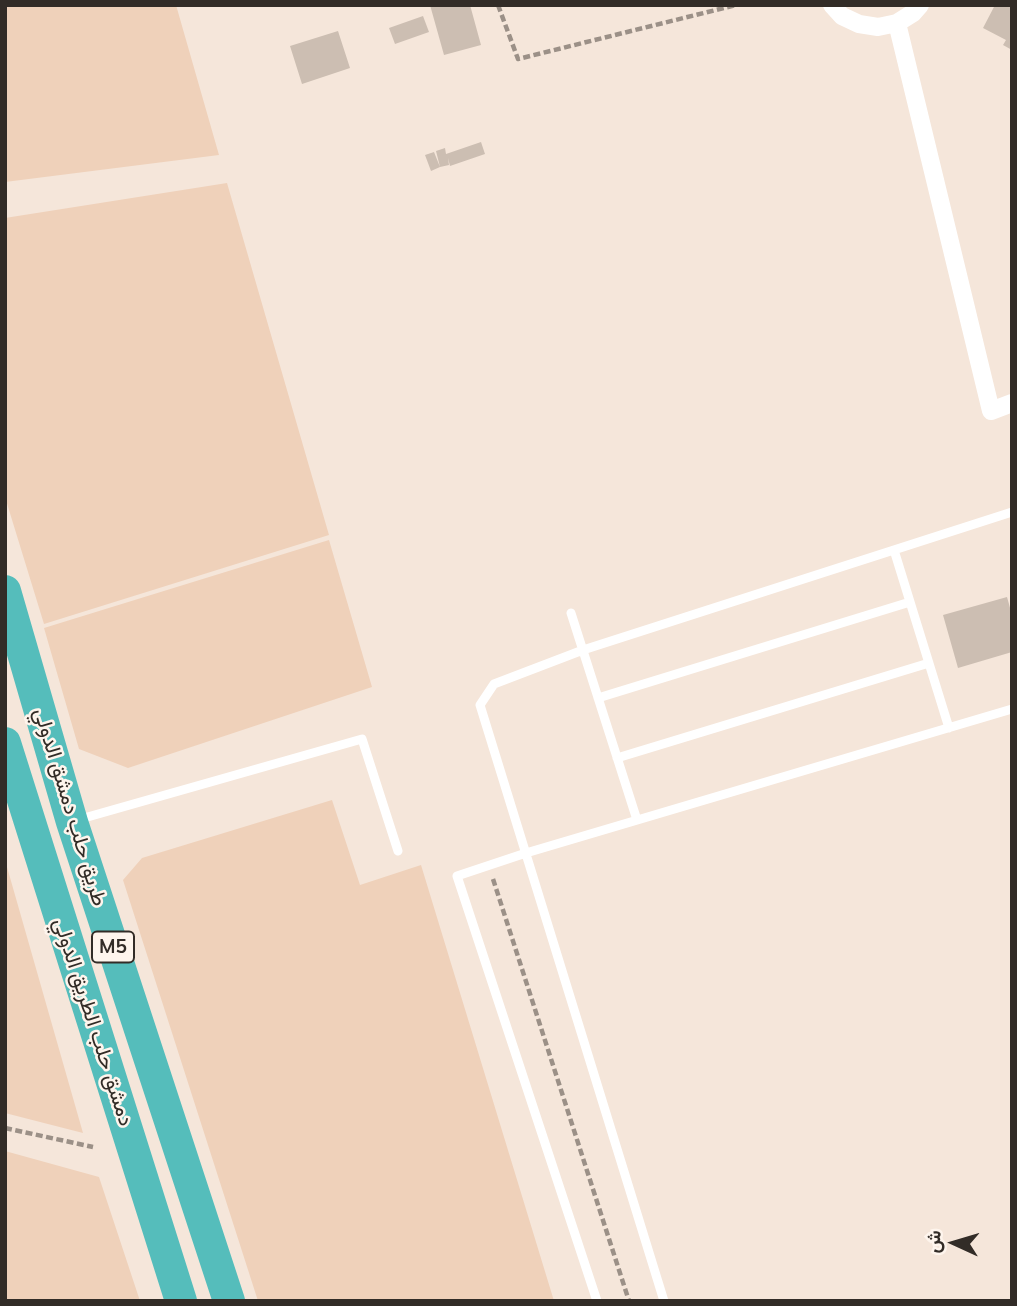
<!DOCTYPE html>
<meta charset="utf-8">
<style>
body{margin:0}
#map{position:relative;width:1017px;height:1306px;overflow:hidden;background:#f5e6da;font-family:Mulish,Vazirmatn,sans-serif}
canvas{display:block}
.frame{position:absolute;inset:0;border:7px solid #322c27;pointer-events:none}
.north{position:absolute;left:919px;top:1208px;width:70px;height:70px;-webkit-text-stroke:5px #fef5ed;paint-order:stroke;rotate:274deg;font-size:19px;font-weight:700;line-height:28px;text-align:center;color:#322c27}
.north::after{content:'';display:block;margin:auto;width:24px;height:32px;background:#322c27;clip-path:polygon(50% 0,100% 100%,50% 72%,0 100%)}
</style>
<div id="map">
<canvas width="1017" height="1306"></canvas>
<div class="frame"></div>
<div class="north">ش</div>
</div>
<script>
const ctx = document.querySelector('canvas').getContext('2d');
ctx.lineJoin = 'round';
function paint(path, color) { ctx.fillStyle = color; ctx.fill(path, 'evenodd'); }
const shape = rows => new Path2D(rows.map(r => 'M' + r).join(''));
function trace(path, color, width, dash) { ctx.strokeStyle = color; ctx.lineWidth = width; ctx.lineCap = dash ? 'butt' : 'round'; ctx.setLineDash(dash || []); ctx.stroke(path); }
function write(font, color, halo, rows, align = 'center') {
  ctx.font = font + ' Mulish,Vazirmatn,sans-serif'; ctx.lineWidth = 5; ctx.setLineDash([]); ctx.textBaseline = 'middle'; ctx.strokeStyle = halo; ctx.fillStyle = color; for (const [text, x, y, turn = 0] of rows) {
    ctx.save(); ctx.translate(x, y); ctx.rotate((+turn || 0) * Math.PI / 180); ctx.textAlign = isNaN(turn) ? turn : align; if (halo) ctx.strokeText(text, 0, 0); ctx.fillText(text, 0, 0); ctx.restore();
  }
}
paint(shape([
 [5,5,176,5,219,155,5,182],
 [227,183,329,535,44,624,5,497,5,218],
 [329,540,372,687,128,768,79,749,44,628],
 [332,800,360,885,421,865,554,1301,258,1301,123,880,142,858],
 [5,860,83,1133,5,1113],
 [5,1151,99,1177,140,1301,5,1301]
]), '#efd1ba');
paint(shape([
 [430,5,470,5,481,45,444,55],
 [995,5,1012,5,1012,50,1003,45,1006,40,983,28],
 [423,16,429,32,395,44,389,28],
 [338,31,350,68,302,84,290,46],
 [481,142,485,154,450,166,448,158,449,165,440,167,436,151,445,148,446,154],
 [434,152,440,167,431,171,425,155],
 [1007,597,1012,615,1012,652,958,668,943,615]
]), '#ccbeb2');
trace(shape([
 [498,5,518,59,736,5],
 [493,879,629,1301],
 [5,1128,93,1147]
]), '#9b9087', 4.5, [7, 3.5]);
trace(shape([
 [894,550,949,728],
 [571,613,637,820],
 [598,698,910,602],
 [617,758,929,663],
 [77,820,362,739,398,851],
 [597,1301,457,876,526,853,1012,709],
 [664,1301,480,705,494,684,583,650,1012,512]
]), '#fff', 9);
trace(shape([
 [832,5,842,16,859,24,878,27,897,23,913,13,920,5],
 [897,23,991,411,1012,403]
]), '#fff', 18);
trace(shape([
 [5,591,72,822,229,1301],
 [5,743,181,1301]
]), '#55bdbb', 32);
for (const [x, y, w] of [
 [113,947,42]
]) { const box = new Path2D(); box.roundRect(x - w / 2, y - 15.5, w, 31, 5); ctx.fillStyle = '#fef5ed'; ctx.fill(box); trace(box, '#322c27', 2); }
write('bold 19px', '#322c27', null, [
 ["M5",113,947]
]);
write('21px', '#322c27', '#fef5ed', [
 ["طريق حلب دمشق الدولي",70,807,73],
 ["دمشق حلب الطريق الدولي",93,1022,72]
]);
</script>
